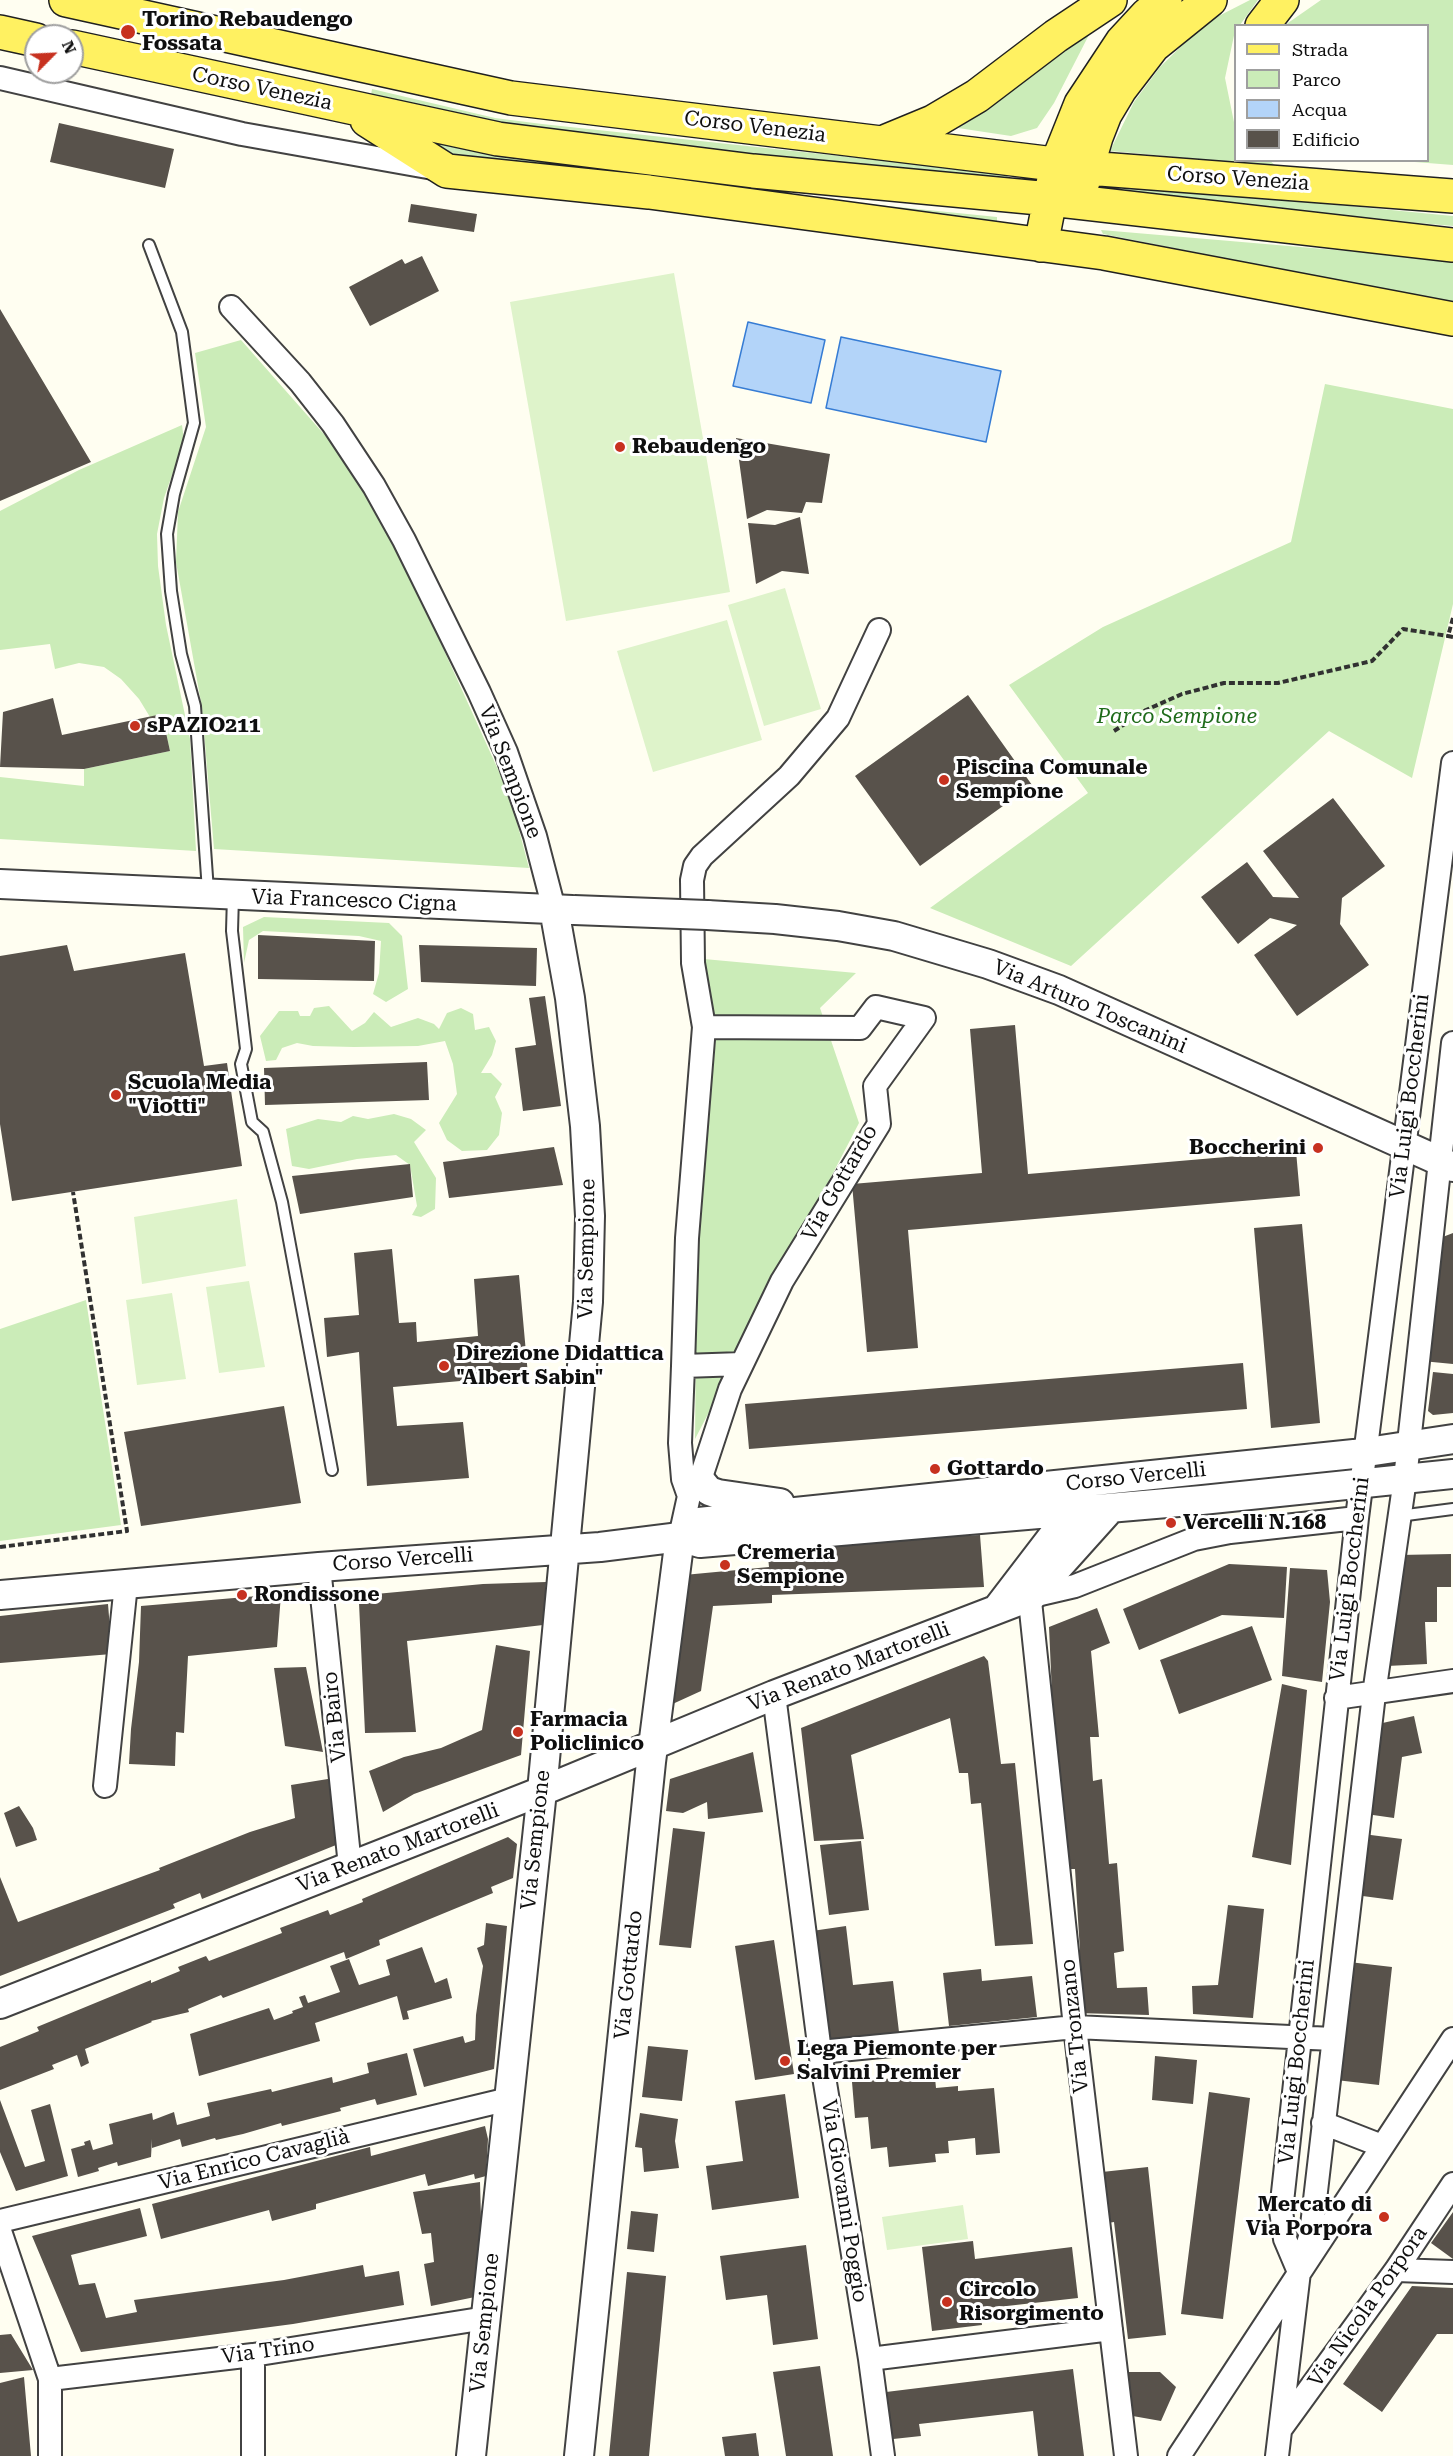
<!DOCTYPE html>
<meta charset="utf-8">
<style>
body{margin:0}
#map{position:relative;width:1453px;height:2456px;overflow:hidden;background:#fffef1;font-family:"Roboto Serif",serif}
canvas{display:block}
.legend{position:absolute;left:1234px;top:24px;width:195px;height:138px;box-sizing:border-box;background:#fff;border:2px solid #9f9f9f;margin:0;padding:8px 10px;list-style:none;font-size:18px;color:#0f0f0f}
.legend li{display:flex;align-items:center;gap:12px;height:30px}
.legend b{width:30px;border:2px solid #9f9f9f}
.north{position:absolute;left:24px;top:24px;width:60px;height:60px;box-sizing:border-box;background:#fff;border:2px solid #9f9f9f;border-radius:50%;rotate:66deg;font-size:16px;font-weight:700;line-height:24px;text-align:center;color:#0f0f0f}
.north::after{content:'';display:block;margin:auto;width:21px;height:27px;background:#c7311f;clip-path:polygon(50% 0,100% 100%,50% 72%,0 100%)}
</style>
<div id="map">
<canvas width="1453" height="2456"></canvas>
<ul class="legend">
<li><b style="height:8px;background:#fff161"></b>Strada</li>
<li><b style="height:16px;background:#cbecb8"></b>Parco</li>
<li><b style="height:16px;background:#b3d4f9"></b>Acqua</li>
<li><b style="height:16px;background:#58524b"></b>Edificio</li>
</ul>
<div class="north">N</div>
</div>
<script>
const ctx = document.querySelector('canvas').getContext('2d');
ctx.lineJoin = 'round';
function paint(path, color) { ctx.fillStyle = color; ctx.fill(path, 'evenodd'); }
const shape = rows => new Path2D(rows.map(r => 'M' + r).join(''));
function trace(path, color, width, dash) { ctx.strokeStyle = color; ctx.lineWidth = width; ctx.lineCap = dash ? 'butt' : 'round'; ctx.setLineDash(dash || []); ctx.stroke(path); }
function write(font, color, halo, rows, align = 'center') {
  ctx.font = font + ' "Roboto Serif",serif'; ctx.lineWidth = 6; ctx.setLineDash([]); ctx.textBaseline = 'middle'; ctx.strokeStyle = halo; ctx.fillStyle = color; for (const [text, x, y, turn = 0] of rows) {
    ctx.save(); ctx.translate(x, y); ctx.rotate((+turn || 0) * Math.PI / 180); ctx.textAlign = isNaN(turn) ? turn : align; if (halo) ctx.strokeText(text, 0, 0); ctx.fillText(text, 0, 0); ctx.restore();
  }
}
paint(shape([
 [1250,0,1258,0,1240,25,1236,26,1225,78,1235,127,1236,160,1270,161,1276,166,1110,151,1134,102,1160,67,1205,23],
 [1321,0,1453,0,1453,165,1402,161,1428,160,1428,26,1285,25],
 [1092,29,1054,103,1037,128,1011,136,958,128],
 [372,89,495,118,542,124,1008,174,1006,183,596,140,370,101],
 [429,140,526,160,667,173,656,179,463,163],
 [1111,183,1453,216,1453,226,1110,196,1103,190,1103,187],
 [710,188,997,217,997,228],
 [1101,230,1453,260,1453,304,1103,234],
 [241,340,337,449,390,531,510,796,529,868,214,849,202,708,176,562,178,512,206,427,195,353],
 [1325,384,1453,409,1453,604,1412,778,1329,731,1071,966,930,908,1088,793,1009,685,1103,627,1291,542],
 [182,425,184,441,164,498,157,534,158,566,166,625,190,739,196,851,0,839,0,777,84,786,84,769,170,751,162,714,150,717,139,699,121,679,104,667,79,663,55,669,50,644,0,650,0,511,79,470],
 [264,917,389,923,402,936,408,989,386,1002,373,994,379,973,381,941,359,936,263,931,249,940,244,963,243,927],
 [704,959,856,973,820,1008,859,1123,695,1439,697,1240,716,1038],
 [329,1006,352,1031,365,1023,374,1012,391,1027,418,1018,434,1024,439,1029,447,1013,461,1008,473,1014,475,1030,489,1027,496,1041,492,1055,481,1073,491,1073,502,1084,495,1097,502,1113,499,1135,487,1150,462,1151,447,1140,439,1123,457,1094,453,1064,445,1041,418,1046,354,1047,313,1046,297,1043,282,1048,276,1060,266,1061,260,1036,279,1011,298,1011,300,1016,310,1016,314,1008],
 [394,1114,411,1119,426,1130,414,1142,436,1178,435,1209,421,1217,412,1215,417,1206,410,1165,396,1155,357,1159,309,1169,292,1166,286,1129,318,1119,341,1122,353,1116,368,1119],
 [86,1300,121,1525,0,1541,0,1329]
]), '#cbecb8');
paint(shape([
 [674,273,730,592,566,621,510,302],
 [785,588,821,709,764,726,728,605],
 [727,620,762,740,653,772,617,651],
 [237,1199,246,1266,142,1284,134,1217],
 [249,1281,265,1367,219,1373,206,1287],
 [172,1293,186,1379,137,1385,126,1300],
 [963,2205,968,2239,887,2250,882,2217]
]), '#def3ca');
const water = shape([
 [748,322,825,340,811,403,733,386,748,322],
 [841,337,1001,371,986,442,826,408,841,337]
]);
paint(water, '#b3d4f9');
trace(water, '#367cd4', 1.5);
paint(shape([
 [59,123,174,149,165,188,50,162],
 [411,204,477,214,474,232,408,222],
 [422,256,439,291,370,326,349,287,402,259,405,264],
 [0,309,91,462,0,501],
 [736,438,830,454,822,503,806,502,802,513,767,510,747,519],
 [800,517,809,574,782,571,756,584,748,523,775,525],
 [968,695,1032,785,920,866,855,776],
 [53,698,62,735,162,714,170,751,84,769,0,767,3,712],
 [1333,798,1385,866,1342,898,1340,924,1369,965,1297,1016,1254,955,1297,925,1270,918,1238,944,1201,897,1247,862,1273,897,1299,898,1263,851],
 [258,935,375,941,374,981,258,979],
 [67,945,74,971,185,953,204,1066,227,1063,242,1166,12,1201,0,1124,0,956],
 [419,945,537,948,536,986,421,982],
 [545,996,561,1106,523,1111,515,1048,536,1045,529,998],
 [1015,1025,1028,1174,1296,1151,1300,1196,908,1230,918,1348,867,1352,852,1184,982,1173,970,1029],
 [427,1062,429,1100,265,1105,264,1068],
 [554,1147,563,1185,449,1198,443,1162],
 [410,1164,413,1197,300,1214,292,1176],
 [1302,1224,1320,1423,1271,1428,1254,1228],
 [1453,1233,1453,1364,1422,1361,1435,1240],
 [392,1249,399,1323,416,1322,417,1342,478,1336,474,1279,519,1275,528,1375,393,1387,397,1426,463,1422,469,1478,367,1486,359,1352,327,1357,324,1318,359,1315,354,1253],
 [1243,1363,1247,1409,749,1449,745,1404],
 [1433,1372,1453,1374,1453,1413,1433,1415,1428,1411],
 [284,1406,301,1503,141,1526,124,1432],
 [980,1535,984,1587,772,1595,772,1603,713,1606,701,1691,666,1707,684,1575,769,1567,767,1546],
 [1451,1554,1451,1587,1437,1587,1437,1622,1425,1622,1427,1664,1387,1666,1399,1555],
 [1229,1564,1287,1567,1284,1618,1222,1615,1139,1650,1123,1609],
 [1290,1568,1327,1570,1330,1602,1322,1682,1282,1676],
 [546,1582,543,1625,407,1641,416,1732,365,1733,359,1603,365,1595,483,1584],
 [281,1594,277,1647,188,1656,184,1733,176,1732,175,1766,129,1764,131,1729,139,1662,141,1606],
 [108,1604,112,1654,0,1663,0,1616],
 [1097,1608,1110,1643,1091,1651,1099,1737,1090,1737,1093,1781,1102,1779,1109,1864,1117,1863,1124,1951,1114,1953,1117,1988,1147,1987,1149,2015,1076,2013,1071,1952,1080,1952,1075,1869,1060,1869,1049,1694,1052,1694,1049,1627],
 [1252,1626,1272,1680,1179,1714,1160,1660],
 [496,1645,530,1651,521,1755,414,1794,383,1812,369,1771,404,1757,441,1748,482,1730],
 [984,1656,988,1661,1001,1764,1015,1763,1033,1944,995,1946,981,1803,971,1804,968,1773,959,1773,950,1718,851,1755,864,1839,814,1841,801,1728],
 [306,1667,323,1752,285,1746,274,1668],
 [1282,1684,1307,1690,1291,1865,1252,1857],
 [1414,1716,1422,1753,1402,1757,1394,1818,1366,1814,1378,1724],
 [753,1752,763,1812,708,1819,707,1802,683,1813,666,1811,670,1779],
 [334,1778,341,1843,202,1899,200,1893,173,1904,175,1908,0,1976,0,1877,18,1922,160,1870,159,1868,250,1832,295,1818,291,1785],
 [19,1806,33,1828,37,1840,16,1847,4,1813],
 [673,1828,705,1832,691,1948,659,1945],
 [1363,1834,1402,1839,1393,1900,1355,1895],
 [508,1837,517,1844,513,1878,491,1887,493,1893,379,1940,380,1945,346,1959,344,1952,223,1998,221,1995,188,2009,189,2012,151,2021,152,2022,85,2049,89,2063,81,2067,77,2055,52,2065,54,2069,0,2090,0,2047,39,2031,37,2027,151,1980,151,1983,180,1971,178,1967,206,1956,209,1961,282,1933,280,1928,328,1910,330,1915,363,1902,362,1899],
 [861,1841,869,1910,829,1915,820,1845],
 [1228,1905,1264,1909,1253,2018,1193,2014,1192,1986,1218,1985],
 [486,1923,507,1926,494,2069,424,2087,413,2049,463,2036,465,2043,475,2040,476,2015,483,1966,477,1948,484,1945],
 [846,1926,853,1985,893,1981,899,2032,825,2040,812,1931],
 [774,1940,794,2074,755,2080,735,1946],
 [422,1947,435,1983,447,1978,452,1998,407,2011,409,2019,403,2020,397,1996,315,2023,320,2041,199,2076,190,2034,269,2008,274,2020,293,2013,292,2011,303,2007,299,1997,305,1995,308,2003,340,1992,330,1966,349,1959,359,1985,390,1975,386,1960],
 [1349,1962,1392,1967,1379,2085,1336,2080],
 [981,1969,982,1981,1032,1976,1037,2017,949,2026,943,1973],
 [648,2046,688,2050,682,2101,642,2097],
 [407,2053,417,2095,377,2105,375,2099,340,2108,341,2111,282,2126,281,2123,243,2134,216,2140,215,2138,182,2147,180,2139,152,2148,152,2139,151,2157,118,2166,117,2162,98,2168,99,2171,78,2177,71,2149,85,2145,84,2142,90,2140,93,2150,113,2144,109,2124,152,2113,153,2120,174,2112,177,2125,210,2116,207,2103,271,2089,272,2092,332,2077,333,2083,369,2073,367,2063],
 [1155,2056,1197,2060,1193,2104,1152,2100],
 [934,2068,936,2088,958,2086,958,2091,994,2088,1000,2153,976,2155,975,2138,948,2141,949,2153,935,2154,936,2162,889,2167,887,2147,871,2149,868,2117,855,2118,852,2082,895,2078,894,2072],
 [1209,2092,1250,2098,1223,2319,1181,2314],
 [785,2094,799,2198,712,2210,706,2166,743,2161,735,2101],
 [0,2100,25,2167,45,2161,31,2110,50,2104,68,2176,16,2191,0,2152],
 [640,2113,678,2119,675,2141,679,2168,644,2172,642,2148,635,2147],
 [485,2126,488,2139,486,2176,475,2179,474,2174,428,2186,425,2174,316,2204,316,2209,272,2221,269,2210,161,2239,152,2204,370,2147,371,2156],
 [1148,2167,1166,2335,1128,2339,1114,2222,1108,2223,1102,2172],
 [480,2182,482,2255,475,2297,431,2306,424,2264,434,2262,431,2233,422,2234,413,2192],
 [140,2208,147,2236,71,2255,79,2285,95,2283,106,2318,137,2312,134,2300,284,2280,363,2265,365,2277,399,2271,404,2305,293,2324,81,2352,32,2236],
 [631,2211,658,2214,654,2252,627,2249],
 [1453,2212,1453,2259,1431,2243],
 [973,2241,975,2259,1072,2247,1078,2298,980,2309,982,2325,932,2331,922,2247],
 [806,2245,818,2339,773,2345,767,2295,726,2300,720,2256],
 [627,2272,666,2276,649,2456,609,2456],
 [1412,2286,1453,2288,1453,2334,1437,2334,1382,2412,1343,2384],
 [11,2334,33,2370,0,2373,0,2335],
 [820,2366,833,2456,786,2456,773,2372],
 [1073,2369,1084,2456,1038,2456,1033,2411,919,2424,921,2436,884,2440,878,2393],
 [1122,2372,1160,2372,1176,2387,1161,2421,1127,2415],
 [24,2377,31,2456,0,2456,0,2383],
 [756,2433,759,2456,725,2456,722,2437]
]), '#58524b');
const service = shape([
 [149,245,182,332,194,423,174,494,167,534,171,591,181,654,195,706,208,891],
 [233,896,232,931,246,1049,241,1064,252,1122,263,1132,282,1202,332,1470],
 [1399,1516,1453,1509]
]);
const minor = shape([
 [0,78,242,134,433,168],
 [231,307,300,382,333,424,374,486,404,540,479,692,506,752,535,836,554,909],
 [683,1366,742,1364],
 [689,1496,683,1479,680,1443,683,1366,687,1238,704,1027,693,963,692,880,695,866,702,856,789,776,838,718,879,630],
 [680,1537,689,1496,700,1480,730,1389,782,1281,879,1124,875,1086,924,1018,876,1007,860,1028,704,1027],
 [319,1567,350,1866],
 [774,1695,820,2052,870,2359,883,2456],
 [1336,1698,1453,1681],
 [105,1786,126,1584],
 [820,2052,1075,2027,1333,2039],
 [1323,2123,1382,2146],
 [0,2221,509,2099],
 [0,2231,50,2379,50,2456],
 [1396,2270,1453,2272],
 [1299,2272,1285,2239,1281,2211,1357,1518,1453,763],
 [253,2355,253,2456],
 [870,2359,1111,2329],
 [50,2379,253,2355,486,2318],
 [1282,2427,1396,2270,1453,2184],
 [1126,2456,1075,2027,1030,1601,1032,1596,1075,1586,1194,1539,1230,1532,1357,1518],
 [1179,2456,1453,2039],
 [1277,2456,1299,2272,1311,2234,1374,1694,1405,1479,1453,1043]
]);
const tertiary = shape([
 [0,884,572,910],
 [707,915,775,919,838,926,894,936,988,964,1059,990,1453,1167],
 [700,1480,709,1491,718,1494,780,1503],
 [680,1537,699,1522,1354,1454,1453,1439],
 [0,1595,319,1567,600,1547,680,1537,700,1543,1202,1500,1453,1474],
 [997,1609,1072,1511,1076,1499],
 [0,2004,542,1791,774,1695,1032,1596,1111,1508],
 [471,2456,542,1791,588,1302,590,1216,585,1126,570,998,554,909],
 [579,2456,651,1762,680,1537]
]);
const primary = shape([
 [66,0,511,98,1087,168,1453,196],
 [1262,26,1282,0],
 [0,32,36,40],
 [72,47,498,139,753,171,1050,199,1453,245],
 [367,120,447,171,649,192,1104,253,1453,319],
 [887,141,933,122,977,96,1056,36,1110,0],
 [1081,188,1096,137,1105,114,1120,89,1153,46,1210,0],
 [1041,245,1057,164,1081,104,1122,42,1147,15,1165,0]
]);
trace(service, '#424242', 14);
trace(minor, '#424242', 26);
trace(tertiary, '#424242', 32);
trace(primary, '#202020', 36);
trace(shape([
 [1453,618,1448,636,1453,637],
 [1114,731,1146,710,1182,694,1224,683,1278,683,1372,661,1403,629,1448,636],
 [0,1547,127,1531,73,1192]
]), '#313131', 4, [6, 3]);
trace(service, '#fff', 10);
trace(minor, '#fff', 22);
trace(tertiary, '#fff', 28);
trace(primary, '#fff161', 33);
const tertiaryBridge = shape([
 [574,910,707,915]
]);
trace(tertiaryBridge, '#424242', 32, []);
trace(tertiaryBridge, '#fff', 28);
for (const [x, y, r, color] of [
 [128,32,8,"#c7311f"],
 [620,447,6,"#c7311f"],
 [135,726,6,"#c7311f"],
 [944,780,6,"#c7311f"],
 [116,1095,6,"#c7311f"],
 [1318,1148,6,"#c7311f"],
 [444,1366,6,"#c7311f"],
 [935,1469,6,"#c7311f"],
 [1171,1523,6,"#c7311f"],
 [725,1565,6,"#c7311f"],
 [242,1595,6,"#c7311f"],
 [518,1732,6,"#c7311f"],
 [785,2061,6,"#c7311f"],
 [1384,2217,6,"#c7311f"],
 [947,2302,6,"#c7311f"]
]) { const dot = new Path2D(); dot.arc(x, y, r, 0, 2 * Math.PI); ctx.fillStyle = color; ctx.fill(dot); trace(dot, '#fff', 2); }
write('bold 21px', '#0f0f0f', '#fff', [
 ["Torino Rebaudengo",142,20],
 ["Fossata",142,44],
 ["Rebaudengo",632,447],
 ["sPAZIO211",147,726],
 ["Piscina Comunale",956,768],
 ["Sempione",956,792],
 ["Scuola Media",128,1083],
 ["\"Viotti\"",128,1107],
 ["Boccherini",1306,1148,"right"],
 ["Direzione Didattica",456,1354],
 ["\"Albert Sabin\"",456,1378],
 ["Gottardo",947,1469],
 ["Vercelli N.168",1183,1523],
 ["Cremeria",737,1553],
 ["Sempione",737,1577],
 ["Rondissone",254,1595],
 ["Farmacia",530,1720],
 ["Policlinico",530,1744],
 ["Lega Piemonte per",797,2049],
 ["Salvini Premier",797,2073],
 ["Mercato di",1372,2205,"right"],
 ["Via Porpora",1372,2229,"right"],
 ["Circolo",959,2290],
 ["Risorgimento",959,2314]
], 'left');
write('21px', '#0f0f0f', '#fff', [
 ["Corso Venezia",262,89,12],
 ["Corso Venezia",755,127,7],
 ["Corso Venezia",1238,179,4],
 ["Via Sempione",510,772,69],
 ["Via Francesco Cigna",354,901,2],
 ["Via Arturo Toscanini",1090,1007,23],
 ["Via Luigi Boccherini",1410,1096,-83],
 ["Via Gottardo",840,1183,-60],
 ["Via Sempione",587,1249,-89],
 ["Corso Vercelli",1136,1477,-6],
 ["Corso Vercelli",403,1560,-4],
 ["Via Luigi Boccherini",1350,1579,-83],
 ["Via Renato Martorelli",849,1667,-21],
 ["Via Bairo",335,1717,-96],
 ["Via Sempione",536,1840,-84],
 ["Via Renato Martorelli",398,1848,-21],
 ["Via Gottardo",629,1975,-84],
 ["Via Tronzano",1075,2026,-96],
 ["Via Luigi Boccherini",1297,2062,-84],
 ["Via Enrico Cavaglià",254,2160,-14],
 ["Via Giovanni Poggio",844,2201,81],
 ["Via Nicola Porpora",1368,2307,-55],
 ["Via Sempione",485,2323,-84],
 ["Via Trino",268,2351,-8]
]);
write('italic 21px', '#1f6b1b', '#fff', [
 ["Parco Sempione",1177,717]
]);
</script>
